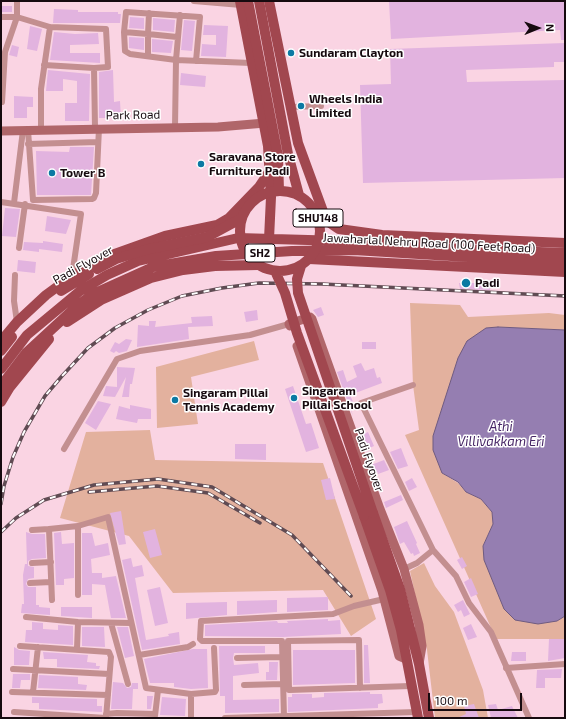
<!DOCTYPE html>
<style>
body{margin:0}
#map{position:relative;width:566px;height:719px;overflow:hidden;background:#fad4e3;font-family:"Exo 2",sans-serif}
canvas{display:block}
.frame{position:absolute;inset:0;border:2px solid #160a0f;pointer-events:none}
.north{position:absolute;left:518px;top:8px;width:40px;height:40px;-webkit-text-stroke:3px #fff;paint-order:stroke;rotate:89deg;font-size:11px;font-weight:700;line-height:16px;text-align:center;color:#160a0f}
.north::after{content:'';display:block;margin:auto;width:14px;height:18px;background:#160a0f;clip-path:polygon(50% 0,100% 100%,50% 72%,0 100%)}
.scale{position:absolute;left:428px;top:693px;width:94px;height:18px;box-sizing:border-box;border:2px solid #160a0f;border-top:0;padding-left:5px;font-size:12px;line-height:14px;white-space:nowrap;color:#160a0f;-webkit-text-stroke:3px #fff;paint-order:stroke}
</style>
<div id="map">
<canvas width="566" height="719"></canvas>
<div class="frame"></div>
<div class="north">N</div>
<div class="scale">100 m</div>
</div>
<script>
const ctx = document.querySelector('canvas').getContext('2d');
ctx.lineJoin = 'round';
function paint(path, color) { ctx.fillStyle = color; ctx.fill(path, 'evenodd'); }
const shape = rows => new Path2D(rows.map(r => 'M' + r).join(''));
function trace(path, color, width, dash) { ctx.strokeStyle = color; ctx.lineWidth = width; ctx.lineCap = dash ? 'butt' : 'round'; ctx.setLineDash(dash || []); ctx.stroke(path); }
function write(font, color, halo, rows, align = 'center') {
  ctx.font = font + ' "Exo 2",sans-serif'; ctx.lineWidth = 3; ctx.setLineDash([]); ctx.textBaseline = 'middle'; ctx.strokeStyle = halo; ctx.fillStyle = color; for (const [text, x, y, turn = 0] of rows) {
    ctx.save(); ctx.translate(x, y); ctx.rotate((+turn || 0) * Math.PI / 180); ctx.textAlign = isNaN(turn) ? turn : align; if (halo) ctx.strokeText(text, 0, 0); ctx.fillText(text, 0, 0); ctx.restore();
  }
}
paint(shape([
 [410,303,460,305,468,317,549,313,565,315,565,330,498,327,442,473,458,483,466,492,481,499,492,512,493,524,483,546,557,621,565,616,565,639,496,639,405,435,419,430,413,385],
 [254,341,259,360,191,377,198,424,157,428,156,367],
 [150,430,155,460,323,463,376,619,351,636,323,590,173,593,129,536,60,518,86,432],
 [424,563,435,586,454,612,483,690,488,718,435,718,427,650,410,571]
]), '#e3b19e');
const water = shape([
 [498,327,565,330,565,616,557,621,538,624,515,620,504,609,484,560,483,546,493,524,492,512,481,499,466,492,458,482,442,473,433,450,433,436,458,358,467,341,486,328,498,327]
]);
paint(water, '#957eb1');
trace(water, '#6f5b80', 1);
paint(shape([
 [389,1,565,1,565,40,561,40,560,30,391,39],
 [1,6,12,6,12,12,1,12],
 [54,9,78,10,78,12,118,12,118,14,121,14,120,23,53,23],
 [130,17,144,18,144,29,129,28],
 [153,18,175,20,174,32,153,30],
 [184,20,195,21,192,51,181,50],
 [204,25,228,26,226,57,201,56,202,44,216,45,216,35,203,35],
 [30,26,42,29,37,51,27,49],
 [54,32,75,34,98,33,99,44,70,45,70,53,100,53,100,63,50,60],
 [129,37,144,38,144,50,129,48],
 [152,39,173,41,171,53,152,52],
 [565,43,565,62,554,62,554,67,466,70,467,82,565,80,565,178,363,183,360,85,391,84,390,49],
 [12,45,19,47,17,57,9,55],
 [48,70,90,74,89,121,65,121,65,103,77,103,77,81,63,79,63,91,46,91],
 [113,70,114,102,120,101,121,118,99,118,99,72],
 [181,73,206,76,205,87,180,85],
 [14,96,33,97,33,107,27,107,27,118,14,118],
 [70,147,94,147,91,195,37,195,36,151,69,152],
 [5,208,20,209,16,237,2,236],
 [47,216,71,220,66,234,45,231],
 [43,241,63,244,62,252,39,249,39,252,23,250,24,242,43,243],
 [18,260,36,262,35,273,17,271],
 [459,283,490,283,490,290,460,289],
 [321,307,324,315,318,317,313,310],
 [257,310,258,320,246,322,244,312],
 [212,316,213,326,188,327,189,339,137,347,138,325,149,326,149,321,156,321,155,327,192,323,191,317],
 [126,339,132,340,127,351,119,353,116,351,114,353,110,351,115,342,119,344],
 [362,342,376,342,376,349,362,349],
 [361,363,365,371,374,368,377,378,380,377,382,383,350,395,354,404,350,405,353,416,337,372,343,370,347,382,357,377,353,366],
 [117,367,135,368,132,384,130,384,129,397,122,397,126,377,115,397,103,396,106,386,117,387],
 [293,386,306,424,311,423,319,448,306,452,285,389],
 [98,401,111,404,96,430,85,423],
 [130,405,151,409,151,419,138,419,137,423,116,419,119,406,130,409],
 [368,432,374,446,365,450,362,435],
 [235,444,266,444,266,460,235,459],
 [401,448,408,466,398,469,390,452],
 [384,460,389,470,378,474,378,472,374,474,371,465],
 [330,478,335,499,326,500,321,480],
 [412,478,417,487,409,491,405,482],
 [401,495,403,500,386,508,384,502],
 [121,511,126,544,119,545,110,513],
 [407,521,417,543,416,544,420,553,414,556,413,553,411,554,404,542,400,544,394,527],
 [155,529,162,555,150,558,143,532],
 [26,532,32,534,45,534,46,558,32,559,28,561,28,566,34,567,34,578,28,579,26,584,28,587,36,587,36,605,39,605,39,607,50,608,50,615,21,613,22,604,24,604,23,575,25,564,27,564],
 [61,532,62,544,74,543,74,578,64,579,64,585,56,585,54,533],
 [82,533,92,533,95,546,108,543,110,555,91,559,92,573,102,573,102,578,116,576,126,618,111,618,105,585,92,584,92,595,82,595],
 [462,557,467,566,462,569,457,560],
 [131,558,133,567,142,565,144,576,135,578,146,640,169,636,168,634,179,632,180,644,142,650,122,560],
 [471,578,478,594,471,597,464,582],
 [160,587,168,623,155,626,147,590],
 [328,597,328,610,287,612,287,598],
 [277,600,277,612,237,615,237,601],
 [463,600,470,614,464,617,461,610,458,612,454,605],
 [227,602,227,615,186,619,186,603],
 [61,607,92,607,92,618,61,616],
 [328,619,328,621,340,620,341,634,283,637,205,636,205,625,277,621,278,623,288,623,287,621],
 [32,622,43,623,43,629,58,630,58,625,73,626,73,645,25,642,26,630,32,630],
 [471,624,477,637,468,640,463,628],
 [82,627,104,627,105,647,82,646],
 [117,627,128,627,134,656,125,658],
 [549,639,565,639,565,658,548,661],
 [364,645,368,645,370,683,364,683],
 [219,646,265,646,265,653,234,653,233,658,234,665,258,663,259,673,233,676,233,700,279,699,279,712,225,713,225,696,220,696],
 [14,647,19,650,30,651,29,665,14,665],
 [193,649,207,649,208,688,191,689,174,687,174,683,150,683,144,659],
 [293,650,355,650,355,683,293,685],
 [43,652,88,655,87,662,96,663,96,666,100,666,99,669,57,667,57,659,44,659],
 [512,652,526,652,526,661,511,661],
 [269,662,278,662,277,680,266,680,266,672,269,672],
 [562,669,561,678,545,678,545,688,536,688,537,670],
 [13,674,30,674,30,680,21,680,20,688,12,688],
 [39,675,78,677,78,684,87,685,86,690,38,688],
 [113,682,123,683,127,688,131,687,132,683,138,683,138,689,133,689,132,709,111,709],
 [370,692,370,694,382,694,383,703,378,704,378,708,288,712,288,697,292,697,292,694,312,694,312,698,324,697,324,693],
 [147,696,153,696,151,709,147,709],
 [32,697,97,699,97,706,102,706,102,712,39,709,39,703,32,703],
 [162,697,186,699,185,716,160,715],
 [474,704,479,718,457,718,466,714,464,706],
 [496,704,498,710,512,706,518,718,491,718,488,705]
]), '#e2b3df');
trace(shape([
 [194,1,241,5],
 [149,13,148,34,177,37],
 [1,17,17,17,50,27,106,29,108,67,94,68,95,128],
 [124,32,126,12,200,17,196,61],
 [148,56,148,34,124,32,125,51,130,54,176,60,251,63],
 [44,65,94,68],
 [2,102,5,52,17,17,17,1],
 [291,107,321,106],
 [175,127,176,60,180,15],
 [41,129,41,89,50,27],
 [28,130,33,200,92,199,94,198,96,193,99,128],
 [28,144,98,142],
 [1,202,81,214,72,276],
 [14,203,23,130],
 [19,248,25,204],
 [15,275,14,301,17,322],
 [413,385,361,403,433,550],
 [64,449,117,359,140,351,250,335,289,324],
 [32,530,49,529],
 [32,563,51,562],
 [404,569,417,563,433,550,456,576,469,603,491,632,529,718],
 [30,583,51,582],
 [78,595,78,526,108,517,146,688,191,694,215,692,216,690,214,648],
 [52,600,49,529,78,526],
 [26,617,78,622,131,623],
 [111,623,128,684],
 [20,646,109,652,111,657,106,718],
 [77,649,78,622],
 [139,655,188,647,193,644],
 [237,658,282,657],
 [506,668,565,664],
 [13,669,109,674],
 [244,685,283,684],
 [360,688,359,640,288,641,289,690,410,686],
 [12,692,108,695],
 [33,692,38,647],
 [191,694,191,718],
 [14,712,106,718],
 [106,714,117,713,155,714],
 [155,716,158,690],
 [284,717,282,641,202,641,200,639,201,621,333,614,354,606,384,599],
 [225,718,416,712]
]), '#c38f90', 6);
trace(shape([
 [1,131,218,127,265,123],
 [290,326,289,324,310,317,312,319,380,509,404,569,419,625,422,646,419,664],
 [297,346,382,591,399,656,406,659]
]), '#b0666a', 9);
trace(shape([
 [240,1,268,146,271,197,269,239],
 [269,1,298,143,324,214,331,223],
 [309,259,565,272],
 [61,291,89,274],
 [67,322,101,300,151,278,183,270,215,266,258,265],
 [1,341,17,322,46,295,72,276,109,256,165,236,217,225,229,218,259,187,269,172],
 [1,351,12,337],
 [1,369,27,335,80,291,107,275,138,261,238,238,343,241,459,249,565,253],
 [1,386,26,353,77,306,93,294,153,267,216,256,292,251,354,250,565,263],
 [1,402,10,387,49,339],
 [373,513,400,589,419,664,429,718],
 [364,516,390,590,401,630,418,718]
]), '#a1474f', 10);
const rail = shape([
 [89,492,157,486,208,493,260,523],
 [1,504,4,486,13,457,24,432,45,396,62,376,88,348,115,328,148,310,182,296,222,288,259,283,322,284,565,296],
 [1,532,16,518,44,500,94,485,158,479,212,487,292,535,351,596]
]);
trace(rail, '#604b53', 3.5);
trace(rail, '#fff', 2, [6]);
trace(shape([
 [248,1,278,156,279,191],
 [259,1,288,154,299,195],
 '240 231a40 40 0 1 1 80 0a40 40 0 1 1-80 0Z',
 [317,214,339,229,382,235,565,243],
 [301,266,297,279,298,293,373,513],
 [97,269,116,259,145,250,207,237,242,218],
 [275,271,285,293,297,333,364,516]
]), '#a1474f', 10);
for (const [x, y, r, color] of [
 [291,53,4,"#0b79a3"],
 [301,106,4,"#0b79a3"],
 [201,164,4,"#0b79a3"],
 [52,173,4,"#0b79a3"],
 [466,283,5,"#0b79a3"],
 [294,398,4,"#0b79a3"],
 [175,400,4,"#0b79a3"]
]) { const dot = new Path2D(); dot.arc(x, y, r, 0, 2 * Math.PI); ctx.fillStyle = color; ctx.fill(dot); trace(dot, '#fff', 1.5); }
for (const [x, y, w] of [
 [318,218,50],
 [260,253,30]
]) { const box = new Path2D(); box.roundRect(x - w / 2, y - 9, w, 18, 3); ctx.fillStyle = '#fff'; ctx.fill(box); trace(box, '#160a0f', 1); }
write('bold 11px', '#160a0f', null, [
 ["SHU148",318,218],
 ["SH2",260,253]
]);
write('bold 12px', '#160a0f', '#fff', [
 ["Sundaram Clayton",299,53],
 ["Wheels India",309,99],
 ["Limited",309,113],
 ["Saravana Store",209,157],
 ["Furniture Padi",209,171],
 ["Tower B",60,173],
 ["Padi",475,283],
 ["Singaram",302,391],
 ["Pillai School",302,405],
 ["Singaram Pillai",183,393],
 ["Tennis Academy",183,407]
], 'left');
write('12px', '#160a0f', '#fff', [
 ["Park Road",133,115,-1],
 ["Jawaharlal Nehru Road (100 Feet Road)",429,243,3],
 ["Padi Flyover",83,265,-29],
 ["Padi Flyover",369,460,71]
]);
write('italic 13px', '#472666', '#fff', [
 ["Athi",501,427],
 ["Villivakkam Eri",501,442]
]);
</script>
